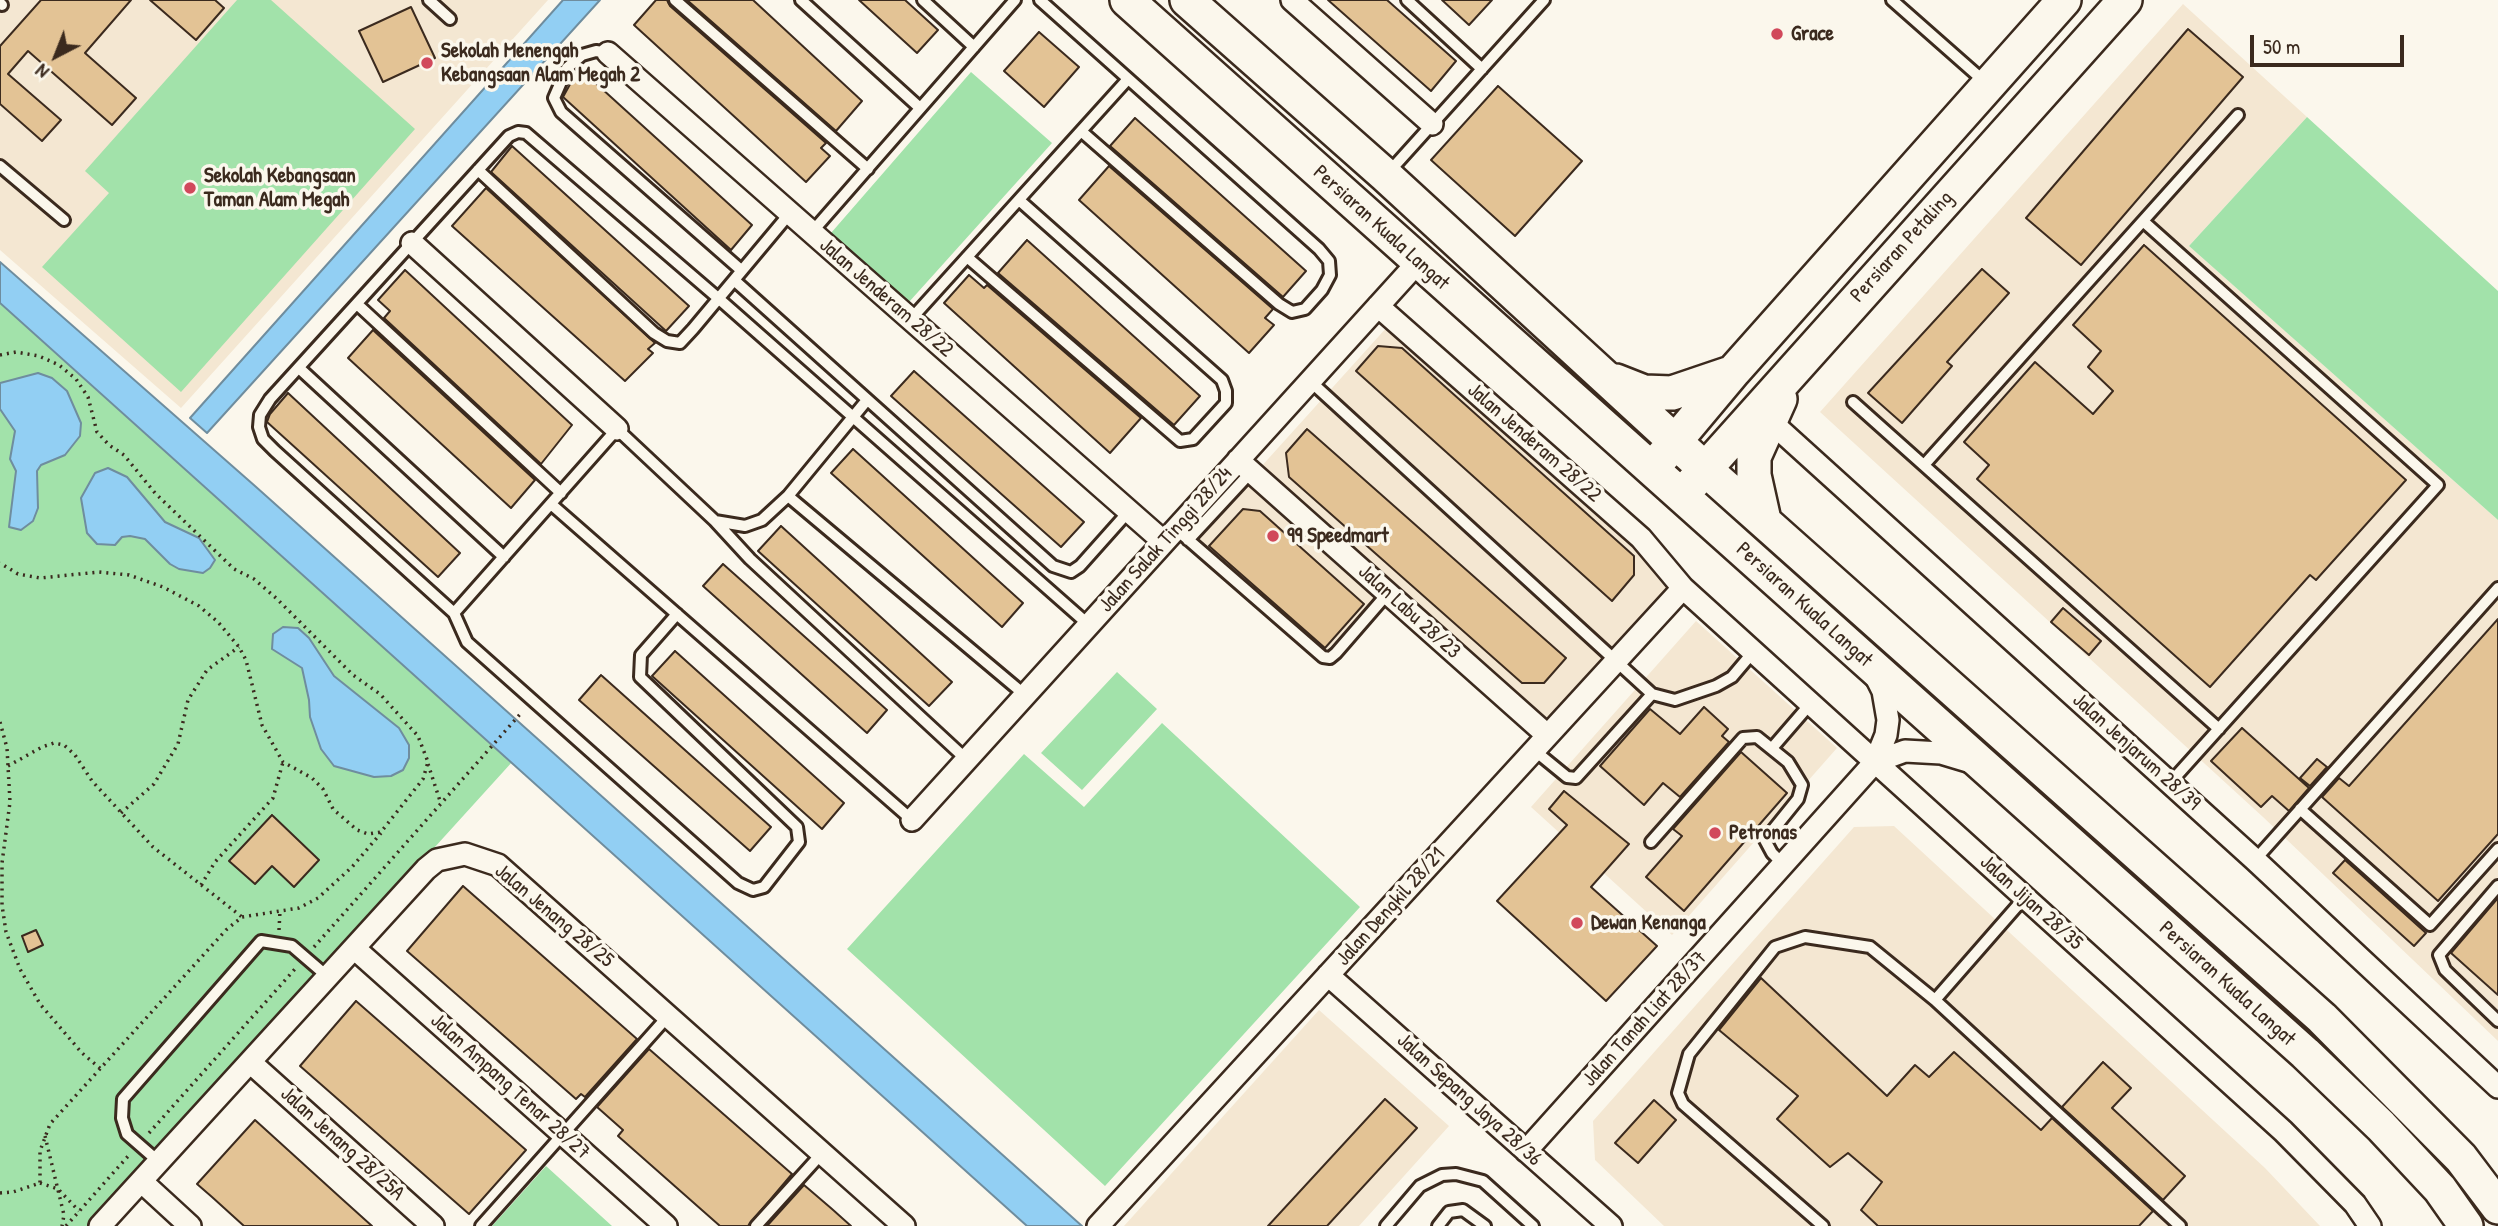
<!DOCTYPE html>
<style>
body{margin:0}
#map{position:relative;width:2498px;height:1226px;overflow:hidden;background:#fbf7ec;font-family:"Patrick Hand",sans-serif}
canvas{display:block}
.north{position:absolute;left:21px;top:21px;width:70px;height:70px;-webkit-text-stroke:5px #fbf7ec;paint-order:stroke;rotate:222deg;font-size:19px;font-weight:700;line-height:28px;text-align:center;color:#3b2a1e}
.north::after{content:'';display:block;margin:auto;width:24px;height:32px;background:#3b2a1e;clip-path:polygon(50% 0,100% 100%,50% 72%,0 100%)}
.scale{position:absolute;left:2250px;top:35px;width:154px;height:32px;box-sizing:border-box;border:4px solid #3b2a1e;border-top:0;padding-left:9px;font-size:21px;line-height:24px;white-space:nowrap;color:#3b2a1e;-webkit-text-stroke:5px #fbf7ec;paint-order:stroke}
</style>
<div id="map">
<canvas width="2498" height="1226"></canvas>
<div class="north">N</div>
<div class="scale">50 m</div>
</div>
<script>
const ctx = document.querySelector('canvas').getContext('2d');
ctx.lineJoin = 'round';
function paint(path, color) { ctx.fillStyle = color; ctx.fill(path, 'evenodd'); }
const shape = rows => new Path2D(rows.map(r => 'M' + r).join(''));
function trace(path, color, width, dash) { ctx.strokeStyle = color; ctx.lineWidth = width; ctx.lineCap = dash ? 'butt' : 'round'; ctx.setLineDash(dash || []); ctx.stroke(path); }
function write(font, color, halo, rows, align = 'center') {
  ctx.font = font + ' "Patrick Hand",sans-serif'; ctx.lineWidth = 7; ctx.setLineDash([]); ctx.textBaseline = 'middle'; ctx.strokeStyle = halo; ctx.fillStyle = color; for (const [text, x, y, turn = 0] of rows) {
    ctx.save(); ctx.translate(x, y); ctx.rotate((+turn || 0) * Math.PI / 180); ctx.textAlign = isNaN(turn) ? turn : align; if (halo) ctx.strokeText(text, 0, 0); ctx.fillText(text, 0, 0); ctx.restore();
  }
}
paint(shape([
 [0,0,548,0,181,408,0,250],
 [2183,4,2307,117,2189,246,2498,520,2498,1041,2263,817,1820,412],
 [1388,326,1638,545,1673,588,1548,724,1390,585,1325,652,1195,540],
 [1696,621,1837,748,1672,935,1531,807],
 [1894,826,2265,1168,2320,1226,1664,1226,1595,1160,1593,1121,1854,827],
 [1319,1010,1449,1126,1359,1226,1124,1226]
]), '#f4e7d2');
paint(shape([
 [237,0,271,0,415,129,181,392,42,267,109,193,85,171],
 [971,72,1052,143,909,302,831,233],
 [2307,117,2498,291,2498,520,2189,246],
 [0,303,513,761,91,1226,0,1226],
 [1117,672,1157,709,1082,790,1041,753],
 [1162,723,1360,907,1105,1186,847,949,1024,754,1084,807],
 [546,1166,612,1226,492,1226]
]), '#a2e2aa');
const water = shape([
 [563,0,600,0,207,433,190,418,563,0],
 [0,262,255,486,1082,1226,1027,1226,0,303,0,262],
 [38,373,52,378,67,391,81,423,80,436,65,455,41,465,37,471,38,508,33,521,21,530,9,527,16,471,10,459,15,431,0,409,0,383,38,373],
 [108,468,127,477,165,522,199,538,215,560,210,568,203,573,179,569,170,564,145,539,130,536,122,537,115,545,97,544,87,533,81,498,95,473,108,468],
 [283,627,298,628,309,638,334,676,399,728,409,745,409,758,403,770,391,776,374,777,334,766,321,749,310,717,309,700,302,668,272,649,273,634,283,627]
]);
paint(water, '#92cff3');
trace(water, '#6f8d9e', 2);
const building = shape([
 [41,0,131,0,85,53,136,98,112,125,28,51,8,74,61,120,42,141,0,104,0,46,41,0],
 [150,0,215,0,224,8,196,40,150,0],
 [656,0,667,0,670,6,826,143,821,148,830,156,806,182,634,25,656,0],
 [687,0,753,0,862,101,836,131,687,0],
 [859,0,905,0,938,30,917,53,859,0],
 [1328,0,1387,0,1456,61,1431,91,1328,0],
 [1442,0,1492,0,1469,25,1442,0],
 [411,7,435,58,383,82,359,31,411,7],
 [2188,29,2243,77,2081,265,2026,218,2188,29],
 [1039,32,1079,67,1044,107,1004,71,1039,32],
 [579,68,752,225,731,250,563,97,579,68],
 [1498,86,1582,161,1515,236,1431,160,1498,86],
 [1135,118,1306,271,1283,297,1110,146,1135,118],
 [512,146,689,306,666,331,491,172,512,146],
 [1109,166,1273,309,1265,318,1274,325,1249,353,1079,200,1109,166],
 [486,188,655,343,648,349,653,353,625,381,452,226,486,188],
 [1027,240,1200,396,1174,425,998,273,1027,240],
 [2144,245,2406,480,2316,580,2310,575,2210,687,1977,479,1989,465,1964,442,2035,362,2093,414,2113,391,2088,367,2101,351,2073,325,2144,245],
 [1982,269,2009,293,1947,362,1952,366,1902,423,1868,393,1982,269],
 [405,270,572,425,541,464,384,318,390,311,378,300,405,270],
 [969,275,984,288,987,285,1141,418,1110,453,944,303,969,275],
 [373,330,535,480,511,508,348,358,373,330],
 [1378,346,1402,348,1634,556,1634,575,1612,601,1356,371,1378,346],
 [914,371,1084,522,1061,547,891,396,914,371],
 [288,393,460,553,438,577,267,422,270,414,288,393],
 [1307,429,1566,658,1544,683,1522,683,1289,477,1286,453,1307,429],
 [853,449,1023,603,1002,627,831,473,853,449],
 [1243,509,1260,511,1364,604,1325,648,1209,546,1243,509],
 [781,526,952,682,929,706,758,551,781,526],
 [723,564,887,710,867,733,703,586,723,564],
 [2063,608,2101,641,2089,655,2051,622,2063,608],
 [2498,619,2498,834,2438,901,2322,797,2339,778,2349,786,2498,619],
 [675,651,844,803,822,829,652,676,675,651],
 [601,675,771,827,750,851,579,700,601,675],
 [1704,707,1728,729,1722,736,1729,742,1680,797,1663,783,1644,805,1600,766,1650,709,1680,734,1704,707],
 [2242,728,2309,788,2289,811,2272,796,2261,807,2211,761,2242,728],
 [1741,752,1787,793,1684,911,1646,877,1682,836,1673,829,1741,752],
 [2317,759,2327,767,2310,786,2300,778,2317,759],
 [1564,791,1629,844,1591,887,1657,946,1606,1001,1497,901,1567,825,1549,809,1564,791],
 [272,815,319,860,294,887,272,866,255,884,229,861,272,815],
 [2345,860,2426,933,2414,946,2333,873,2345,860],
 [463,886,637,1039,585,1097,581,1094,576,1099,407,951,463,886],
 [2498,898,2498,995,2451,953,2498,898],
 [36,930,43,945,28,952,22,936,36,930],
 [1761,978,1887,1096,1915,1065,1929,1077,1954,1052,2041,1130,2052,1118,2153,1211,2139,1226,1878,1226,1861,1210,1882,1182,1848,1153,1830,1167,1777,1119,1798,1096,1719,1030,1761,978],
 [356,1001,526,1150,469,1214,300,1066,356,1001],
 [649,1049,792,1174,748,1226,720,1226,618,1136,623,1130,597,1107,649,1049],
 [2103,1062,2131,1088,2112,1108,2185,1176,2163,1200,2062,1107,2103,1062],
 [1385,1099,1417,1128,1327,1226,1268,1226,1385,1099],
 [1654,1100,1676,1120,1638,1163,1615,1143,1654,1100],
 [255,1120,342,1199,372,1226,244,1226,212,1197,197,1184,255,1120],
 [804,1185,832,1209,851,1226,767,1226,804,1185]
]);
paint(building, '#e3c395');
trace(building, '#3b2a1e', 2);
const service = shape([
 [429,0,450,19],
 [675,0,868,169],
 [801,0,920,108],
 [923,0,974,47],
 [1040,0,1319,249,1329,261,1330,275,1322,290,1305,309,1292,312,1279,304,1081,131],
 [1407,0,1482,69],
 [1892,0,1985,82],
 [0,3,2,5],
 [608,53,596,51,582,55,567,68,554,98,561,112,741,270],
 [0,166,64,220],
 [478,170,654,333,667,341,680,343,693,329,790,213],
 [1389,172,1544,0],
 [2143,221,2438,485,2170,783],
 [812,232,1015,0],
 [967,257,1180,441,1193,439,1226,403,1226,391,1222,380,1019,200],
 [734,280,1053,566,1071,572,1080,566,1129,511],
 [357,304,561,493],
 [911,319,1128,79],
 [299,368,504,557],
 [1310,381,1652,694,1675,700,1716,686,1732,677,1754,651],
 [1853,402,2219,729],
 [1924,465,2238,115],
 [788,496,1025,695],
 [551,504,912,820],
 [715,521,750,559,967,760],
 [1176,529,1323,657,1330,658,1336,653,1388,593],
 [1188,540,1251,472],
 [454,613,275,451,263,439,259,427,260,415,270,399,509,136,518,132,526,133,718,298,1089,625],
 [677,614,641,655,640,677,797,827,799,842,764,887,753,890,738,883,467,642,454,613,617,429,715,521,745,526,762,520,788,496,867,400],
 [1773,747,1811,703],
 [1534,750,1567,777,1576,778,1652,694],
 [2300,809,2430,925,2498,849],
 [1651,842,1743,738,1757,737,1788,762,1802,785,1798,799,1765,840,1772,853,1784,865],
 [2255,860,2498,588],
 [2498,886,2439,955,2445,970,2498,1021],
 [1935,1000,2180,1226],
 [159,1162,127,1134,122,1118,123,1099,261,941,292,946,328,977],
 [481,1226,669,1015],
 [756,1226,823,1152],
 [1386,1226,1420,1186,1442,1175,1456,1174,1483,1181,1533,1226],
 [1438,1226,1449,1212,1463,1210,1485,1226],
 [1823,1226,1683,1104,1678,1093,1689,1054,1775,947,1805,937,1870,947,1935,1000,2025,897]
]);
const minor = shape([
 [1292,0,1432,124],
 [608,53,1164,542],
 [412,243,617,429],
 [1378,306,1641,538,1683,588,2283,1131,2355,1204,2370,1226],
 [1770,421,2255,860,2498,1087],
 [1238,460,1547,735],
 [1875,762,1905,751,1941,753,1971,762],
 [912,820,1419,261],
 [354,948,666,1226],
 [1328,975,1611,1226],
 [250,1062,433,1226],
 [1526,1151,1875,762,1886,735,1888,720,1883,691,1875,675],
 [141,1181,190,1226],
 [100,1226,426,869,437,860,465,854,498,865,904,1226],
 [1098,1226,1683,588]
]);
const primary = shape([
 [1127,0,2305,1053,2381,1126,2440,1189,2466,1226],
 [1187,0,1385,175,1705,469,2322,1018,2461,1158,2498,1207],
 [1616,381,1644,392,1672,393,1731,373],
 [1662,457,1734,371,2064,0],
 [1690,486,2125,0],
 [1764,520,1754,475,1754,457,1780,399]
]);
trace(service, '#3b2a1e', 16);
trace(minor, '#3b2a1e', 26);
trace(primary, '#3b2a1e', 38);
trace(shape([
 [0,355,16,352,39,356,59,365,76,379,88,397,97,432,109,445,124,455,155,493,234,569,254,579,276,598,353,675,380,694,418,736,428,762,423,779,381,832,368,834,357,830,333,809,323,789,312,778,283,762,262,725,246,660,239,647,218,622,199,606,163,587,129,575,99,572,40,578,18,574,0,563],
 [0,722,7,748,10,802,2,863,2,905,6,932,20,969,40,1004,82,1053,101,1069],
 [428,764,441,804],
 [8,766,42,747,54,743,64,745,75,755,92,781,153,847,242,917],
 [121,813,154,784,178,744,188,700,207,670,239,647],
 [201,885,215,862,273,798,283,762],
 [279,930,280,911],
 [314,947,522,712],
 [149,1133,295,969],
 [45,1136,64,1215,62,1226],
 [40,1183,58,1189,79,1211],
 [0,1193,13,1192,40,1183,40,1151,50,1124,226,930,242,917,299,908,318,898,352,867,381,833],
 [66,1226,130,1154]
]), '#3b2a1e', 3.5, [2, 5]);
trace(service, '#fbf7ec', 10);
trace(minor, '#fbf7ec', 21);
trace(primary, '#fbf7ec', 33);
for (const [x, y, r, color] of [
 [1777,34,7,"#d1495b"],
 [427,63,7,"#d1495b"],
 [190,188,7,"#d1495b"],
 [1273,536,7,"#d1495b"],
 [1715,833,7,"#d1495b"],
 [1577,923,7,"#d1495b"]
]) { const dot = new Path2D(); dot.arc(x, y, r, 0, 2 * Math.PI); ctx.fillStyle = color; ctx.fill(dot); trace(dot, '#fbf7ec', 2.5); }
write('bold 21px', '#3b2a1e', '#fbf7ec', [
 ["Grace",1791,34],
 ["Sekolah Menengah",441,51],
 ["Kebangsaan Alam Megah 2",441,75],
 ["Sekolah Kebangsaan",204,176],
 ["Taman Alam Megah",204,200],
 ["99 Speedmart",1287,536],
 ["Petronas",1729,833],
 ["Dewan Kenanga",1591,923]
], 'left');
write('21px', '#3b2a1e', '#fbf7ec', [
 ["Persiaran Kuala Langat",1381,228,42],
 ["Persiaran Petaling",1902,247,-48],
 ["Jalan Jenderam 28/22",886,298,41],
 ["Jalan Jenderam 28/22",1534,443,41],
 ["Jalan Salak Tinggi 28/24",1166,540,-48],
 ["Persiaran Kuala Langat",1804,605,42],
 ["Jalan Labu 28/23",1409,612,42],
 ["Jalan Jenjarum 28/39",2136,752,42],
 ["Jalan Jijan 28/35",2031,903,42],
 ["Jalan Dengkil 28/21",1391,907,-48],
 ["Jalan Jenang 28/25",554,916,40],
 ["Persiaran Kuala Langat",2227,984,42],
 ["Jalan Tanah Liat 28/37",1645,1019,-48],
 ["Jalan Ampang Tenar 28/27",510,1087,42],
 ["Jalan Sepang Jaya 28/36",1469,1100,42],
 ["Jalan Jenang 28/25A",342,1144,42]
]);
</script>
